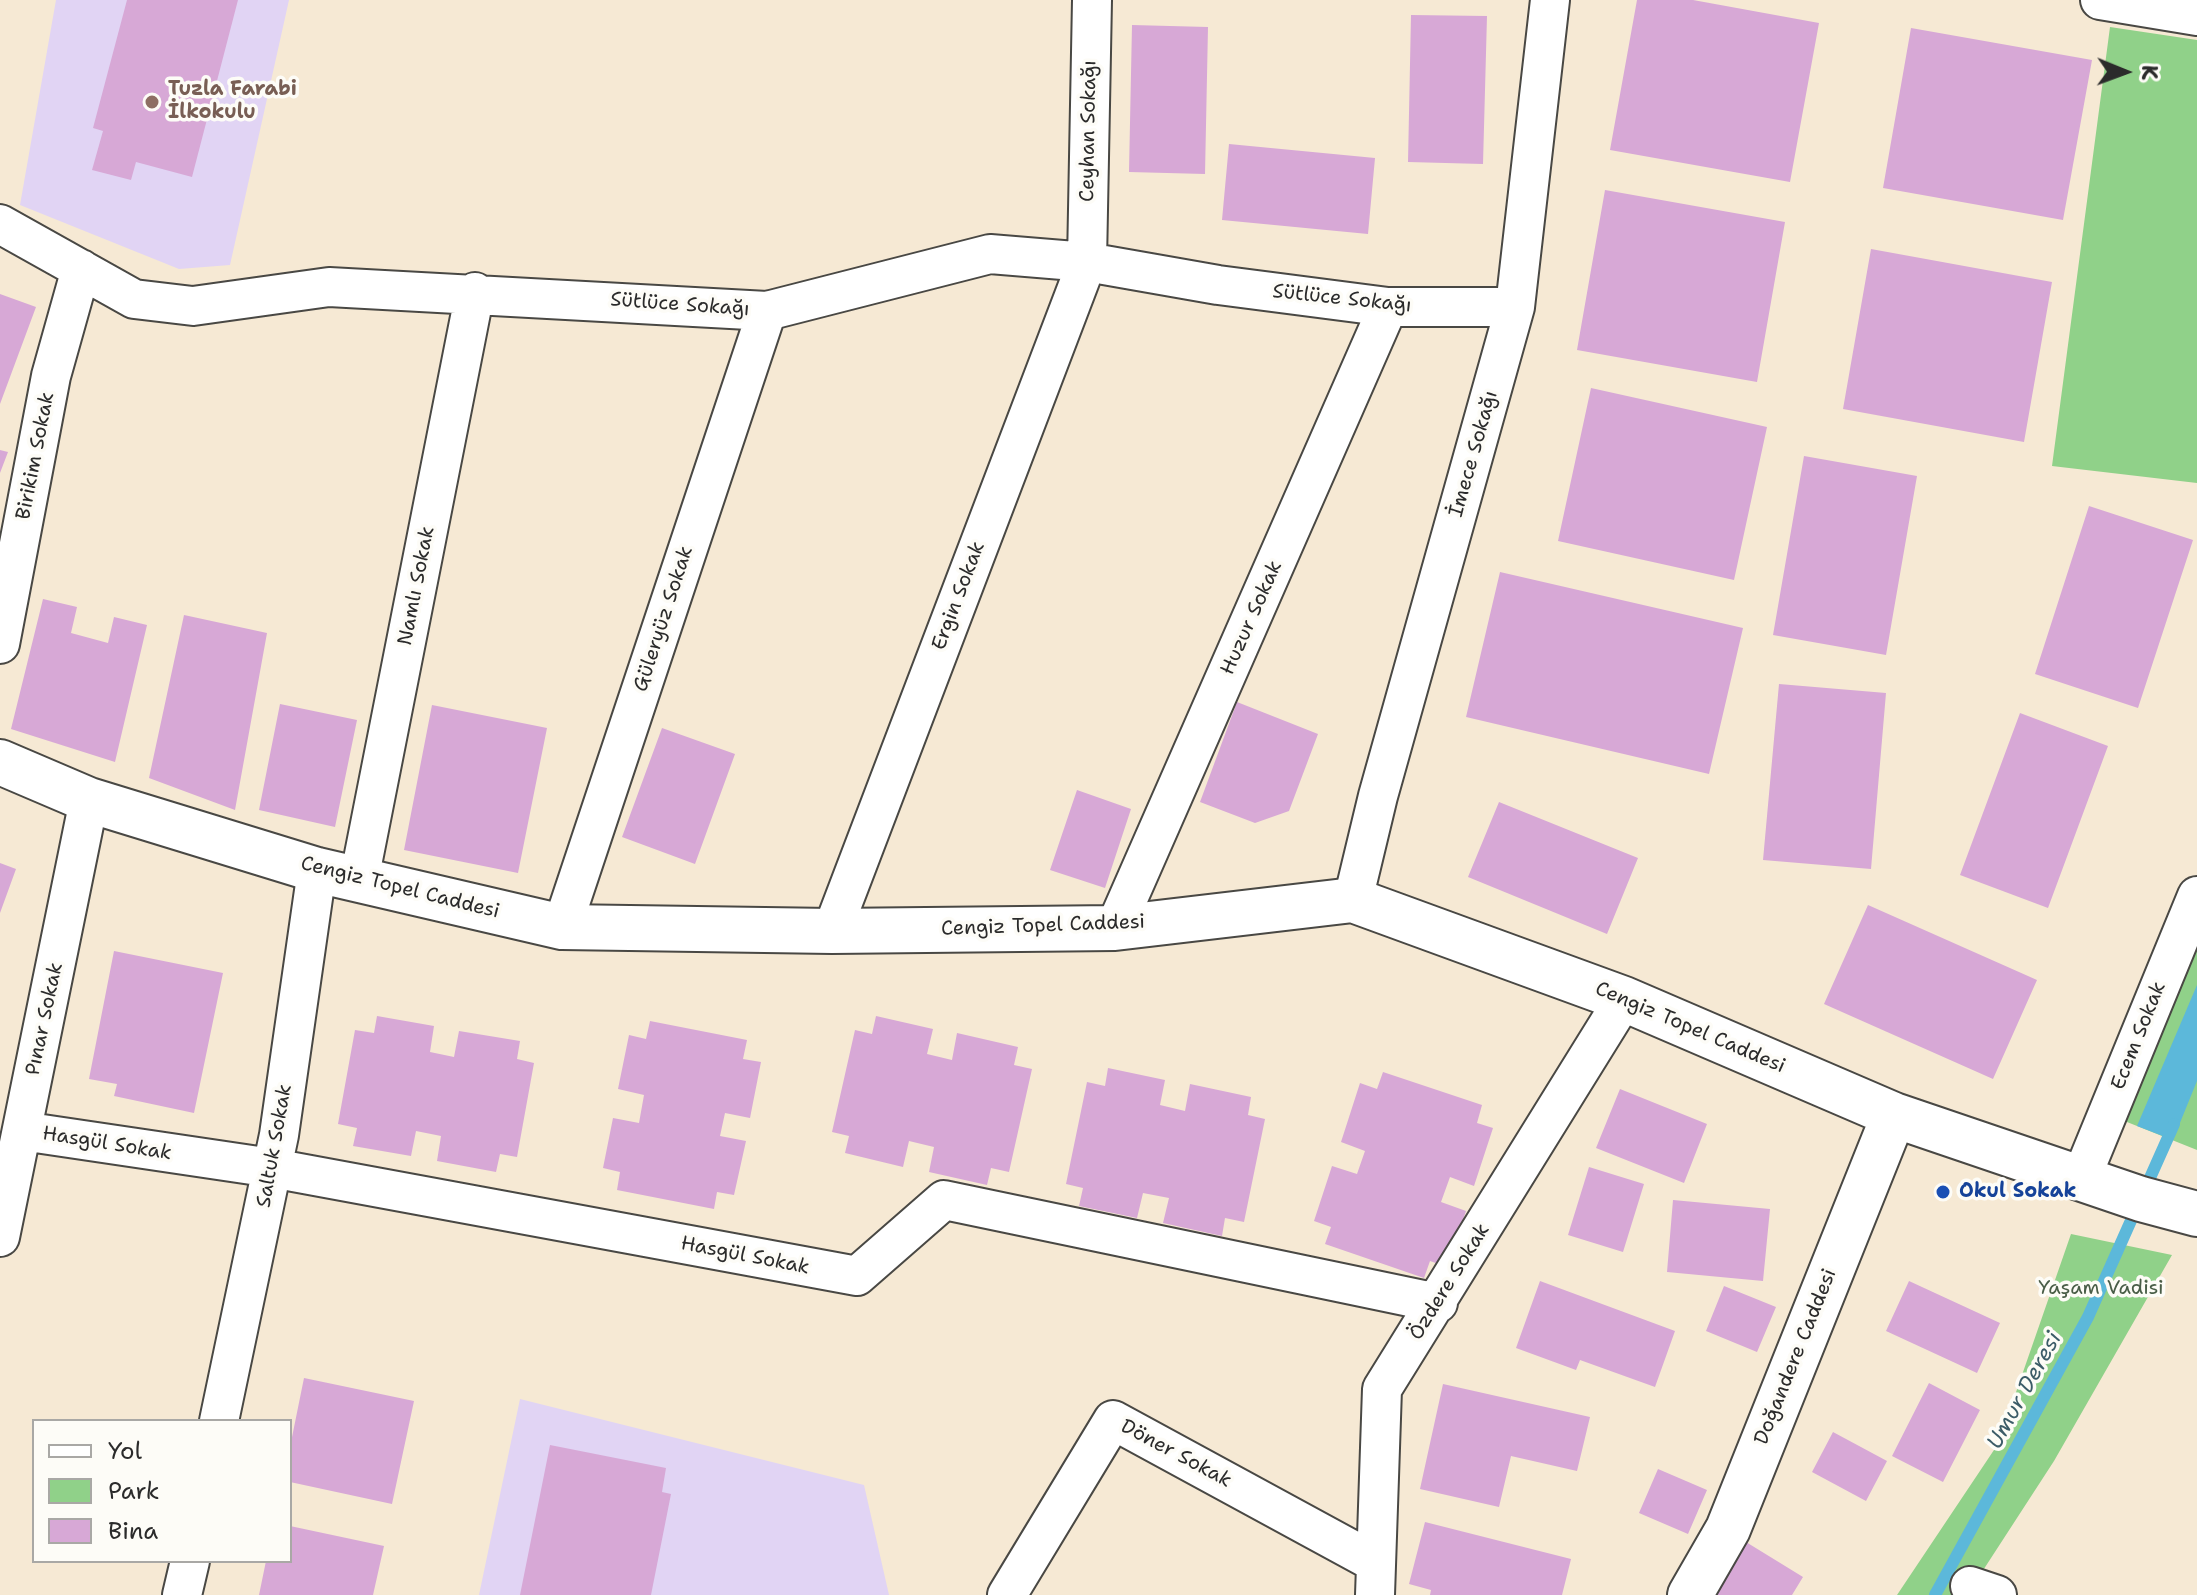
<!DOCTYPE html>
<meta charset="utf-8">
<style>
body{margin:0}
#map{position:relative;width:2197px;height:1595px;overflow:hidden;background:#f6e9d4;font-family:"Shantell Sans",sans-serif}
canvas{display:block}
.legend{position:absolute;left:32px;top:1419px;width:260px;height:144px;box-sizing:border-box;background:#fdfcf7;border:2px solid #a9a8a5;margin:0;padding:10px 14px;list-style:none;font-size:24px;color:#2b2b2b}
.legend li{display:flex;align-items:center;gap:16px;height:40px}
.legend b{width:40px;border:2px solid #a9a8a5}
.north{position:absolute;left:2085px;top:32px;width:80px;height:80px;-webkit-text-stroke:6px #fdfcf7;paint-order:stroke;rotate:91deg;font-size:22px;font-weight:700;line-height:32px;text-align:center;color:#2b2b2b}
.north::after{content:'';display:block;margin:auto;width:28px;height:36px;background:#2b2b2b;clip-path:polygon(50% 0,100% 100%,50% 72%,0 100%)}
</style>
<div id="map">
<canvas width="2197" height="1595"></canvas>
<ul class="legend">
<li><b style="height:10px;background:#fff"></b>Yol</li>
<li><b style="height:22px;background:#90d189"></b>Park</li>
<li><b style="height:22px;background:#d7a8d6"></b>Bina</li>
</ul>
<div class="north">K</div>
</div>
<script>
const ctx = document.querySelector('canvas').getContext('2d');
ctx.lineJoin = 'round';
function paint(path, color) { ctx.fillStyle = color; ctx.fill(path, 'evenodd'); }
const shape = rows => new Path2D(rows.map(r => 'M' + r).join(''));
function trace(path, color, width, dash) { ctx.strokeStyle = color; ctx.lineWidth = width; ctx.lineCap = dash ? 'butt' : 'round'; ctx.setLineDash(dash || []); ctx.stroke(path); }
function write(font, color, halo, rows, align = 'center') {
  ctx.font = font + ' "Shantell Sans",sans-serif'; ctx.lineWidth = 7; ctx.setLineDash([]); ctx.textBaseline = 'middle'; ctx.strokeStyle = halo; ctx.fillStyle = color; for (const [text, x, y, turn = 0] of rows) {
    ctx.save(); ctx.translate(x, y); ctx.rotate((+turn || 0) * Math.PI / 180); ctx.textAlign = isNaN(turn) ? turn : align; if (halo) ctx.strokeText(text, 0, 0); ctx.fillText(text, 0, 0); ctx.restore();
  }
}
paint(shape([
 [56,0,289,0,230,265,179,269,20,205],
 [520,1399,864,1485,889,1595,479,1595]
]), '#e1d4f4');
paint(shape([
 [2110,27,2197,40,2197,483,2052,466],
 [2197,931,2197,1150,2117,1118],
 [2071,1234,2172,1255,2054,1461,1967,1595,1897,1595,1998,1444]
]), '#90d189');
paint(shape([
 [2197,985,2197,1081,2173,1140,2137,1126]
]), '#5cb8da');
trace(shape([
 [1935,1595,2088,1317,2174,1124]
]), '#5cb8da', 12);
paint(shape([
 [127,0,238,0,192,177,136,162,131,180,92,170,103,131,93,128],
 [1637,0,1693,0,1819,23,1790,182,1610,150],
 [1411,15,1487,16,1483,164,1408,162],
 [1132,25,1208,27,1205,174,1129,172],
 [1911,28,2092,60,2063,220,1883,188],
 [1229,144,1375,158,1368,234,1222,220],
 [1605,190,1785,222,1757,382,1577,350],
 [1871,249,2052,282,2024,442,1843,409],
 [0,294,36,307,0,404],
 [1591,388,1767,427,1734,580,1558,541],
 [0,450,8,452,0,473],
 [1804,456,1917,476,1886,655,1773,635],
 [2089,506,2193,540,2138,708,2035,674],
 [1500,572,1743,628,1709,774,1466,717],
 [43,599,77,607,71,633,108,643,114,617,147,625,115,762,11,729],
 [184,615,267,633,235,810,149,778],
 [1779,684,1886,693,1871,869,1763,860],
 [1237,702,1318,734,1289,811,1255,823,1200,802],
 [280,704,357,720,335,827,259,810],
 [432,705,547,728,518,873,404,850],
 [2020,713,2108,746,2048,908,1960,875],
 [662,728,735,754,695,864,622,837],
 [1077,790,1131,809,1105,888,1050,870],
 [1499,802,1638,858,1607,934,1468,877],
 [0,863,16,869,0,913],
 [1868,905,2037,980,1993,1079,1824,1004],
 [114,951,223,973,194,1113,114,1096,117,1084,89,1079],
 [377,1016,434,1026,430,1052,454,1057,459,1031,520,1041,517,1059,534,1063,517,1157,500,1154,496,1172,437,1161,441,1136,416,1131,411,1156,353,1146,357,1128,338,1124,355,1030,374,1033],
 [876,1016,933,1029,927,1054,952,1060,957,1033,1018,1047,1014,1065,1032,1069,1009,1172,991,1168,987,1185,929,1172,934,1147,909,1141,903,1167,845,1153,849,1136,832,1132,855,1030,872,1034],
 [650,1021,747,1040,743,1059,761,1062,750,1118,725,1113,720,1136,746,1141,734,1195,717,1192,714,1209,617,1190,620,1172,603,1168,613,1118,639,1123,644,1095,618,1089,629,1035,646,1039],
 [1108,1068,1165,1080,1160,1105,1185,1111,1190,1084,1251,1097,1248,1115,1265,1119,1244,1222,1225,1218,1222,1236,1163,1223,1169,1198,1143,1193,1137,1218,1079,1206,1083,1188,1066,1184,1087,1082,1105,1086],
 [1383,1072,1482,1105,1477,1123,1493,1128,1474,1186,1450,1177,1441,1202,1466,1211,1447,1267,1430,1261,1424,1278,1325,1244,1331,1227,1314,1221,1332,1166,1357,1174,1365,1151,1341,1142,1360,1083,1377,1089],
 [1620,1089,1707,1124,1684,1183,1596,1148],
 [1589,1167,1644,1184,1623,1252,1568,1235],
 [1673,1200,1770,1209,1763,1281,1667,1272],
 [1540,1281,1675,1331,1655,1387,1580,1360,1576,1370,1516,1348],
 [1909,1281,2000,1323,1977,1373,1886,1331],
 [1724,1286,1776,1307,1757,1352,1706,1331],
 [304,1378,414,1401,392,1504,290,1482,290,1447],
 [1929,1383,1980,1410,1943,1482,1892,1456],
 [1443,1384,1590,1417,1577,1471,1511,1456,1499,1507,1420,1489],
 [1833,1432,1887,1461,1866,1501,1812,1472],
 [550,1445,666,1468,662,1492,671,1494,651,1595,520,1595],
 [1658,1469,1707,1490,1688,1534,1639,1513],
 [1425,1522,1571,1559,1562,1595,1430,1595,1431,1590,1409,1584],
 [290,1526,384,1546,373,1595,259,1595,266,1561,290,1561],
 [1746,1542,1803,1577,1792,1595,1713,1595]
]), '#d7a8d6');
const street = shape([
 [2100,0,2197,16],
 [0,224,134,299,193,306,329,287,767,311,990,254,1087,262,1218,285,1388,307,1515,307],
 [0,644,51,376,81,269],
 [359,880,475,292],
 [1353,900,1378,796,1515,307,1550,0],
 [562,927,767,311],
 [1115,928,1388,307],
 [832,931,1087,262,1092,0],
 [22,1131,272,1168,857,1276,944,1200,1438,1303],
 [2082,1176,2197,896],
 [0,1237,89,800],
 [219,1421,279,1135,317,870],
 [1970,1586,1997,1595],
 [182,1595,190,1561],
 [1007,1595,1113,1420,1376,1563],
 [1375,1595,1382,1389,1624,999]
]);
const secondary = shape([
 [0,762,89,800,317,870,562,927,832,931,1115,928,1353,900,1624,999,1894,1115,2141,1199,2197,1214],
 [1690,1595,1728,1529,1894,1115]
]);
trace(street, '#494844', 42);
trace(secondary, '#494844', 48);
trace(street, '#fff', 38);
trace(secondary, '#fff', 44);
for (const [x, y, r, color] of [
 [152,102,8,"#8d6e63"],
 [1943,1192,8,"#1a4fb4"]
]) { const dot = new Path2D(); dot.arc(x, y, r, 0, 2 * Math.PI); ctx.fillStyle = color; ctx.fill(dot); trace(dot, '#fdfcf7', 3); }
write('bold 20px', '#785e54', '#fdfcf7', [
 ["Tuzla Farabi",168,90],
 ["İlkokulu",168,113]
], 'left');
write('20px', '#2b2b2b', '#fdfcf7', [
 ["Ceyhan Sokağı",1089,131,-89],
 ["Sütlüce Sokağı",1342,299,6],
 ["Sütlüce Sokağı",680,305,4],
 ["İmece Sokağı",1474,454,-74],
 ["Birikim Sokak",36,456,-79],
 ["Namlı Sokak",417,586,-79],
 ["Ergin Sokak",959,596,-69],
 ["Huzur Sokak",1252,618,-66],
 ["Güleryüz Sokak",664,619,-72],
 ["Cengiz Topel Caddesi",400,888,14],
 ["Cengiz Topel Caddesi",1043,926,-2],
 ["Pınar Sokak",45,1019,-78],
 ["Cengiz Topel Caddesi",1690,1028,23],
 ["Ecem Sokak",2139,1036,-68],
 ["Hasgül Sokak",107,1144,9],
 ["Saltuk Sokak",275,1146,-80],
 ["Hasgül Sokak",745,1256,11],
 ["Özdere Sokak",1450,1282,-58],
 ["Doğandere Caddesi",1796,1357,-68],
 ["Döner Sokak",1176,1454,28]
]);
write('bold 20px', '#164399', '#fdfcf7', [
 ["Okul Sokak",1959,1192]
], 'left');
write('20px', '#495d47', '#fdfcf7', [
 ["Yaşam Vadisi",2101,1289]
]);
write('italic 22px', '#3c5c68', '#fdfcf7', [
 ["Umur Deresi",2025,1391,-61]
]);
</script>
